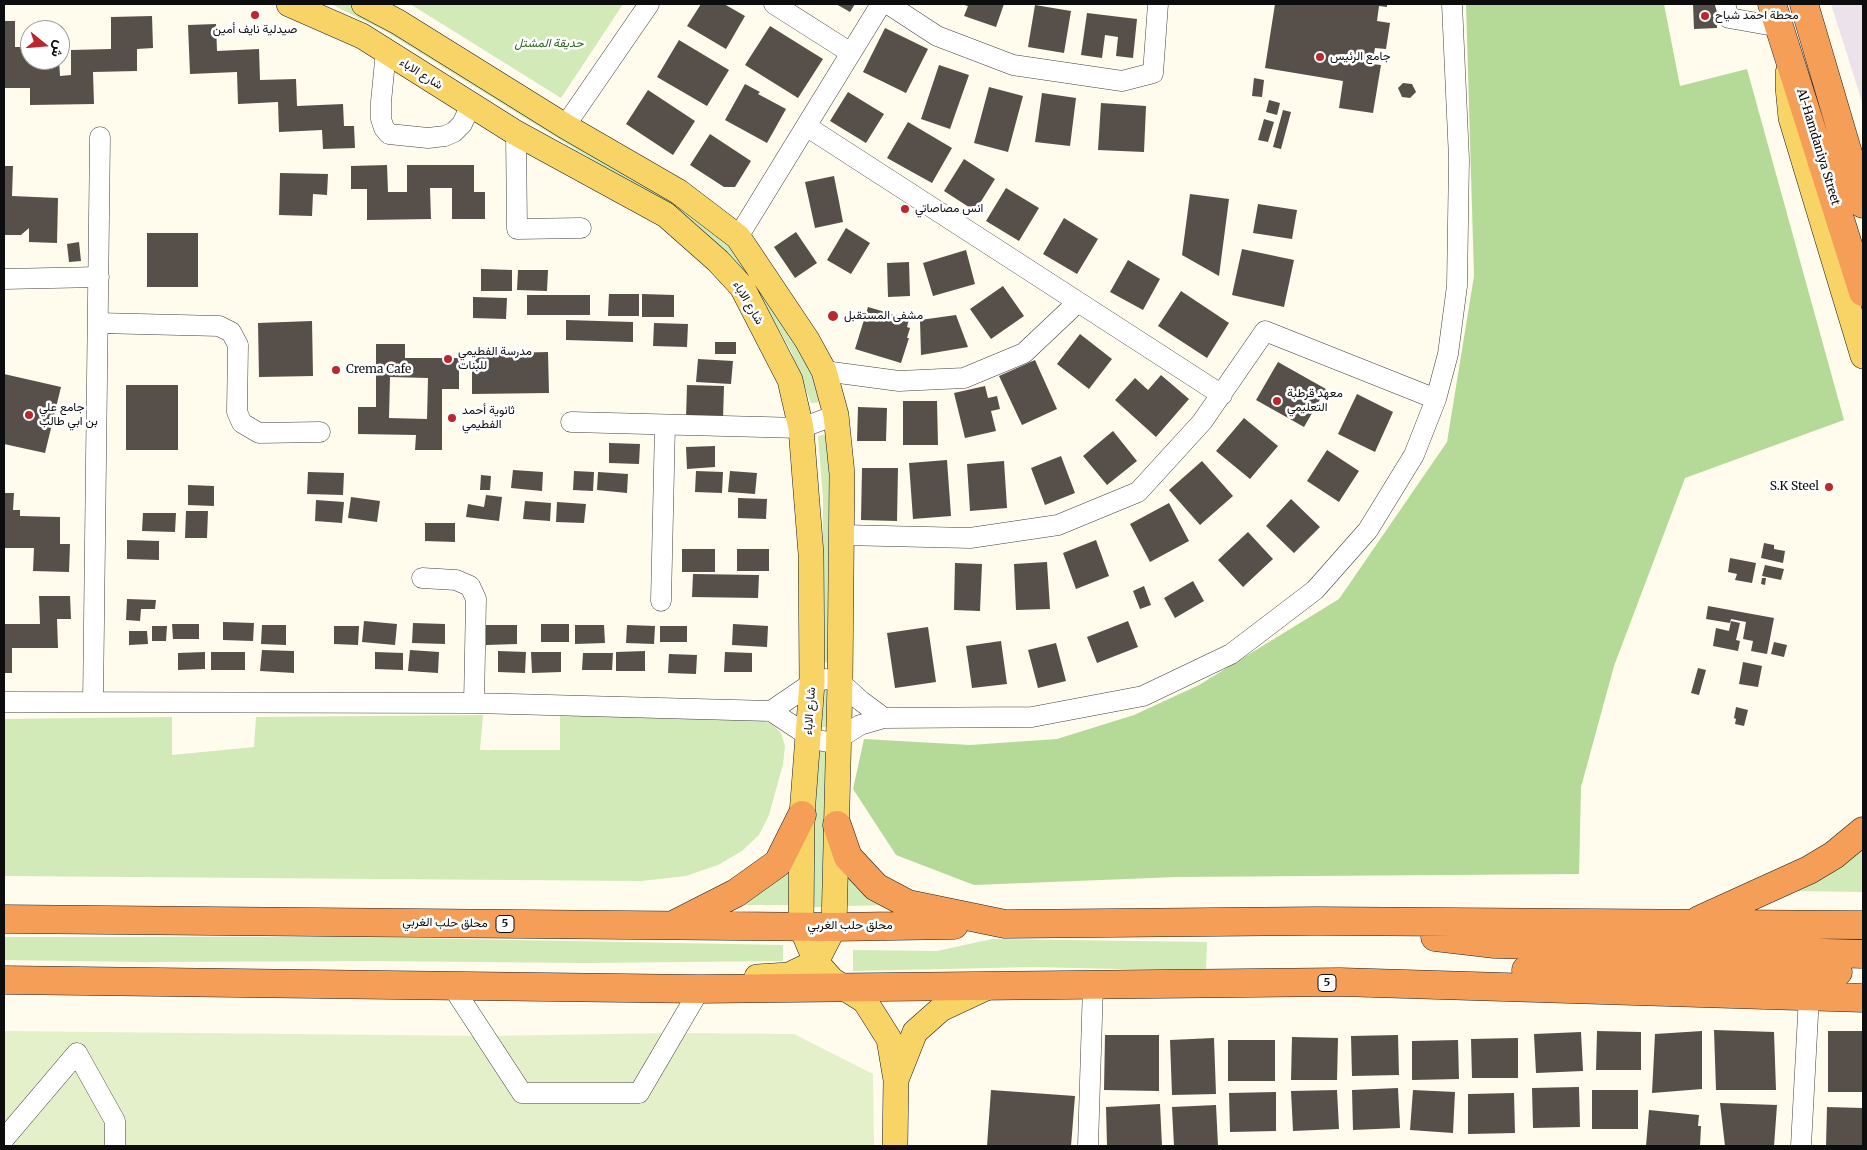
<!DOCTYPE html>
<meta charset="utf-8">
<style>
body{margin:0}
#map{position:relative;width:1867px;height:1150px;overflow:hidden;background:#fffcee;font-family:Merriweather,Vazirmatn,serif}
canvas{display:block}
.frame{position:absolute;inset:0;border:5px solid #0d0d0d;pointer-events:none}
.north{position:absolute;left:20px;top:20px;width:50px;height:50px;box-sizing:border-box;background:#fff;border:1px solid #9e9e9e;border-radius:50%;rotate:107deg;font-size:14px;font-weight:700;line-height:20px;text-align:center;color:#0d0d0d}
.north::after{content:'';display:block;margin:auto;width:18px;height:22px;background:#bd262e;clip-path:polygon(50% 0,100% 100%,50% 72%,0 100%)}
</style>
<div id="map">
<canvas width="1867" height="1150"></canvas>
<div class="frame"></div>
<div class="north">ش</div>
</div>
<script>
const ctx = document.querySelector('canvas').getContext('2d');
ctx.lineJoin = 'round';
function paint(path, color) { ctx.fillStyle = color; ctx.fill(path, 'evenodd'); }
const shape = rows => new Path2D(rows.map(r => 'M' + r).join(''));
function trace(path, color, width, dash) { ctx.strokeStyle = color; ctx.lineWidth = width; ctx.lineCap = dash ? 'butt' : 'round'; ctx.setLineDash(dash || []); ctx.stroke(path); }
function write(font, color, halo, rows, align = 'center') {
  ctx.font = font + ' Merriweather,Vazirmatn,serif'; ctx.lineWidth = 5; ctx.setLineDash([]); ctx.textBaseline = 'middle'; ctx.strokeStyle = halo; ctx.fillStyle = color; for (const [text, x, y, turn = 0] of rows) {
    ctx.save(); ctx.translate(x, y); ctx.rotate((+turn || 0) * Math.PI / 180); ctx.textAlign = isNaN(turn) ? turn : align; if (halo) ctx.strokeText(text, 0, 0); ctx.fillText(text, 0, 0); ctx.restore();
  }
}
paint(shape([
 [1831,4,1863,4,1863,105]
]), '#ebe2ec');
paint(shape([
 [331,4,359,4,694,212,738,254,802,347,823,402,811,403,791,351,764,304,670,208,385,31],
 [410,4,623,4,561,98],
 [830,434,831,662,821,663,823,499,818,436],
 [817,684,830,685,830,727,816,727],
 [483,715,480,750,560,750,560,715,762,720,772,724,781,733,785,746,783,764,769,815,759,835,742,851,718,865,686,876,641,881,4,876,4,719,172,717,172,755,254,747,256,717],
 [830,750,827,907,812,907,816,751],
 [1863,841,1863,892,1793,891],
 [793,866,792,905,742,905],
 [845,866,890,905,846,906],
 [4,937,356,937,783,945,783,961,585,963,374,961,145,962,4,960],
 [992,939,1207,942,1206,971,1033,967,853,971,853,950,937,951]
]), '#d2e9b8');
paint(shape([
 [1466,4,1664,4,1680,86,1747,69,1844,420,1685,478,1614,666,1581,787,1579,874,1177,877,974,885,896,855,853,789,864,739,970,745,1057,739,1134,715,1199,685,1339,599,1447,442,1474,276]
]), '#b5da97');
paint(shape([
 [4,1031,485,1036,674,1033,794,1034,873,1074,874,1146,4,1146]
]), '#e3f0ca');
paint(shape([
 [701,4,724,4,745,16,726,49,687,26],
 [836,4,855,4,850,12],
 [961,4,1004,4,996,27,964,16,968,6],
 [1275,4,1387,4,1387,7,1379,6,1377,21,1390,23,1386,49,1375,48,1372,64,1381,65,1373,113,1339,108,1343,81,1265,68],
 [1693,4,1716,4,1717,28,1694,29],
 [1035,5,1071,11,1064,53,1028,47],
 [1087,13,1137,19,1133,58,1116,56,1118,37,1105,35,1102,58,1081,55],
 [152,16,153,48,137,49,137,71,93,72,94,104,30,105,30,88,4,88,4,21,15,21,15,47,30,47,30,60,59,60,60,76,71,75,71,50,111,49,111,17],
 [216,24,217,51,259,49,260,80,296,79,297,106,343,104,344,126,354,126,355,148,323,149,322,130,279,132,278,102,238,104,237,72,190,74,188,25],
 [770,26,823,59,798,98,745,65],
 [885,28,928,49,906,93,863,72],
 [679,40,729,70,707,106,657,77],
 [939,65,969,75,950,129,921,119],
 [1254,78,1264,80,1262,97,1252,96],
 [1403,83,1412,84,1416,92,1410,98,1402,97,1398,88],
 [745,84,760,92,758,94,786,109,767,143,725,120],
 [989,87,1023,96,1008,152,974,143],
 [648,90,695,121,673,155,626,124],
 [848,92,884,114,866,143,830,121],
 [1042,93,1076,98,1070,146,1035,142],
 [1269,100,1280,103,1277,115,1266,112],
 [1101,103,1146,106,1144,152,1098,150],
 [1283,110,1291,112,1281,149,1273,147],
 [1264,119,1274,122,1268,142,1258,140],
 [908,122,952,148,932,183,887,158],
 [710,134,751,161,735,187,724,187,690,165],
 [964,159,995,179,975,211,944,191],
 [387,165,388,192,407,192,407,165,474,165,474,192,485,192,485,219,452,219,452,188,430,188,431,219,367,220,367,189,351,189,351,166],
 [4,166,13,166,12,196,58,198,57,243,29,242,29,228,21,235,4,235],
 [280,173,328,174,327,195,313,194,312,216,279,215],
 [834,176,843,222,815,228,805,182],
 [1006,188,1039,208,1019,241,986,221],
 [1190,194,1229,199,1219,276,1182,255],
 [1258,204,1297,210,1292,239,1253,233],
 [1064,218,1098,239,1077,274,1043,254],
 [846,228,870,243,851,274,827,260],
 [796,232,817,263,795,278,774,247],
 [147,233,198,233,198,287,147,287],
 [79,242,81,261,69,262,67,244],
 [1242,249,1294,260,1284,307,1232,295],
 [966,250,975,284,933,296,923,263],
 [1128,260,1160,279,1143,310,1110,292],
 [909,262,910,296,888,297,887,263],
 [481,269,512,270,512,291,481,291],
 [518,270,548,270,547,291,517,290],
 [1003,286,1024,316,991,339,970,309],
 [1181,291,1229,323,1207,358,1158,326],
 [609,294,639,294,639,316,608,316],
 [642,294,674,295,674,317,642,317],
 [527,295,590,295,590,315,527,315],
 [473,297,507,298,506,319,473,318],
 [868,307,909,319,907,327,910,328,907,338,909,338,901,363,855,349],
 [956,315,968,347,921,355,920,320],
 [566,320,633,322,633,342,566,340],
 [312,321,313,376,259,377,258,323],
 [654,323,688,324,687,347,653,346],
 [1080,334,1112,359,1089,389,1057,364],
 [715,342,736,342,736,354,715,354],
 [376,344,405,344,405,358,459,358,459,389,442,389,442,450,415,450,416,435,358,434,358,407,376,407],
 [390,377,428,378,427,419,389,418],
 [548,352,549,393,472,394,472,354],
 [698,359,733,361,731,384,696,382],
 [1035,360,1057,409,1022,425,999,376],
 [1278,362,1326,389,1304,427,1256,400],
 [4,374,61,387,45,453,4,444],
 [1161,375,1189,399,1156,437,1115,400,1135,378,1148,390],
 [126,385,178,385,178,450,126,450],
 [687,385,724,386,723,419,686,418],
 [985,386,988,398,997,396,1000,409,991,411,996,431,965,438,954,393],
 [1357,394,1393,412,1375,452,1338,434],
 [903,401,937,401,938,445,903,445],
 [858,407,887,408,886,441,857,441],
 [1244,418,1278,446,1250,479,1216,451],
 [1113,431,1137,461,1107,485,1083,456],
 [609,443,640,444,639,464,609,463],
 [715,446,715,467,687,469,686,447],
 [1327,450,1359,471,1339,502,1307,481],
 [1061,456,1075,493,1045,505,1031,468],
 [947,460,951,516,913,519,909,463],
 [1004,461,1007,508,970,511,967,464],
 [1202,461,1233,496,1200,525,1169,490],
 [862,468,898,468,897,521,861,520],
 [513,470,543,472,542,491,511,488],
 [574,471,594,472,593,491,573,490],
 [696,471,723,472,722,493,695,492],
 [730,471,757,473,755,494,728,492],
 [308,472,344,473,343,495,307,494],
 [598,472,628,474,627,493,597,490],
 [481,475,491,476,490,490,480,490],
 [188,485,214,486,214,506,188,505],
 [4,493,14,493,13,510,20,510,20,516,60,517,60,544,70,544,69,572,33,571,34,548,4,548],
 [486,495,502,497,499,521,466,517,468,504,484,507],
 [351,497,380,501,377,522,348,518],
 [738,498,767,499,766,519,738,518],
 [1291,499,1320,527,1294,553,1266,526],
 [316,500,344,502,342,523,315,521],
 [525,501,551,503,550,521,523,519],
 [557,502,586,504,584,523,556,522],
 [1169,503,1189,541,1150,562,1130,524],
 [186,511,208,511,207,538,185,538],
 [143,513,176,513,175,532,142,531],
 [425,523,455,523,455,542,425,541],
 [1248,532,1273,559,1243,587,1218,560],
 [127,540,159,541,159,560,127,559],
 [1096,540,1109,576,1076,589,1063,553],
 [1764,543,1774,545,1774,549,1785,551,1783,563,1761,558],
 [682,549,715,549,715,572,682,572],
 [737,549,769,549,769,571,737,571],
 [1730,558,1756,563,1752,583,1735,580,1737,574,1728,572],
 [1047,562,1050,609,1016,610,1014,564],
 [955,563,982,564,980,611,954,610],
 [1765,565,1784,569,1781,580,1762,576],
 [693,574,759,575,758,598,692,597],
 [1762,578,1766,578,1765,585,1761,584],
 [1193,581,1204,601,1175,618,1164,598],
 [1144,586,1151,605,1140,609,1133,591],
 [39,596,70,596,71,619,57,619,58,648,12,648,12,673,4,673,4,624,40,624],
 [127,599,156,600,155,609,141,609,140,621,126,620],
 [1708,606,1774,618,1767,654,1751,651,1753,641,1743,639,1746,622,1731,619,1730,623,1706,619],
 [364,621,397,624,395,645,362,642],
 [1128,621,1138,647,1097,663,1087,637],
 [1731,621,1740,623,1736,640,1740,641,1738,651,1713,646,1716,628,1729,631],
 [223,622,254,623,253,641,223,640],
 [413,623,445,624,445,644,412,643],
 [172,624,199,624,199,639,173,639],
 [541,624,569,624,569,642,541,642],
 [733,624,768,626,767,647,732,645],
 [262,625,286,625,286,645,261,644],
 [486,625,517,625,517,644,486,645],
 [575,625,604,625,605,643,575,644],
 [627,625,655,626,654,644,626,643],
 [152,626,167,626,166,641,152,641],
 [334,626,359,626,358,645,334,644],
 [660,626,687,626,687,642,660,642],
 [928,627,936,682,895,688,887,633],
 [129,631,147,631,148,644,129,645],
 [1001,641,1007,684,972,688,966,646],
 [1774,642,1787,645,1784,657,1771,654],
 [1056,643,1066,681,1038,688,1028,650],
 [262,650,294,651,294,673,260,671],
 [410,650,439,652,438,673,408,671],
 [498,651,526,652,525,673,498,672],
 [645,651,645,671,616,671,616,652],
 [205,652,205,669,178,670,178,653],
 [211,652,245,652,245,670,211,670],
 [375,652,403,653,403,670,375,669],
 [531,652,561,652,561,672,532,673],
 [725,652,752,653,752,672,724,672],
 [583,653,613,653,612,670,582,670],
 [669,654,697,655,696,674,668,673],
 [1743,662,1762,666,1758,687,1739,684],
 [1698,668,1706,670,1699,695,1691,693],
 [1736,707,1748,710,1744,726,1735,724,1736,719,1734,718],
 [1714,1030,1774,1032,1776,1090,1716,1090],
 [1597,1031,1641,1032,1641,1070,1596,1070],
 [1702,1031,1702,1089,1652,1093,1655,1034],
 [1828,1031,1863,1031,1863,1092,1828,1092],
 [1581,1032,1583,1071,1536,1073,1534,1034],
 [1105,1035,1159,1035,1159,1091,1104,1090],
 [1398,1035,1399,1075,1352,1076,1351,1036],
 [1292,1037,1338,1038,1337,1080,1291,1080],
 [1214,1038,1216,1094,1172,1095,1170,1040],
 [1518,1038,1518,1078,1472,1078,1471,1039],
 [1228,1040,1275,1040,1275,1081,1228,1081],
 [1458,1040,1459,1079,1412,1080,1412,1041],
 [1579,1087,1580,1127,1533,1128,1532,1088],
 [1398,1088,1400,1128,1353,1130,1352,1090],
 [991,1090,1075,1096,1071,1146,987,1146],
 [1337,1090,1339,1129,1293,1131,1291,1091],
 [1413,1090,1455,1092,1453,1133,1410,1130],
 [1592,1090,1638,1090,1638,1129,1592,1129],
 [1276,1092,1276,1131,1230,1132,1229,1093],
 [1514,1093,1515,1133,1468,1134,1468,1094],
 [1720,1103,1777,1105,1774,1146,1725,1146],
 [1160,1104,1162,1146,1107,1146,1106,1107],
 [1216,1105,1218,1146,1174,1146,1172,1107],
 [1827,1107,1863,1108,1863,1146,1826,1146],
 [1649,1110,1699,1115,1698,1126,1701,1126,1700,1146,1646,1146]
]), '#564f4a');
const minor = shape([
 [774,4,851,53],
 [888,4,937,36,1013,65,1122,81,1153,73,1158,4],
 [1725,4,1729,18,1780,27],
 [386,51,381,102,381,119,384,128,389,134,428,138,445,136,454,132,462,124,471,105],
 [565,126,649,4],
 [806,126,1222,395],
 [516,133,517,229,581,228],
 [738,237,881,4],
 [4,279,99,277],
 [98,323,219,326,231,332,238,345,237,412,242,423,259,433,320,432],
 [824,371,899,381,964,378,1024,353,1078,302],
 [571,422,801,428,836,415],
 [842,535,970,538,1058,525,1138,492,1202,422,1265,331,1436,399],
 [422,578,456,580,470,586,476,599,474,703],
 [661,601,665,425],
 [4,702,474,703,771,711,813,739,828,742,838,739,860,725,884,718,1032,717,1143,696,1231,654,1315,590,1368,530,1414,455,1436,399,1448,354,1457,286,1459,159,1452,4],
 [93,702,100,137],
 [771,711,812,683,826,679,840,682,861,701,884,718],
 [452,986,522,1093,639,1093,700,989],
 [4,1139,77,1053,115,1121,115,1146],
 [1088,1146,1093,985],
 [1801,1146,1809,996]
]);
const major = shape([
 [289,4,362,36,516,133,666,215,718,261,742,287,790,380,801,428,811,554,812,683,802,815,801,926,816,962,832,980,865,1001,889,1039,896,1080,895,1146],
 [364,4,398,22,565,126,679,192,738,237,807,340,824,371,836,415,842,474,840,682,834,927,816,962,789,975,757,977],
 [1788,73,1788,87,1791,118,1863,356],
 [896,1080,915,1032,941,1009,988,987]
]);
const highway = shape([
 [1772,4,1863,292],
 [1804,4,1863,204],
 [837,825,848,857,876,887,908,904,1005,924,1317,921,1863,925],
 [4,919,834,927,954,925],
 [1699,920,1809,870,1834,855,1863,831],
 [677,923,736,893,778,863,802,815],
 [1435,937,1495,944,1863,954],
 [1526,970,1838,972],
 [4,980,700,989,1340,982,1863,998]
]);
trace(minor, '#404040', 21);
trace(major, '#1e1e1e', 26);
trace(highway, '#1e1e1e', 29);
trace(minor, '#fff', 20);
trace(major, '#f8d365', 25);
trace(highway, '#f49e57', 28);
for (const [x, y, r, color] of [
 [255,15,5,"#bd262e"],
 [1705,16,5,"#bd262e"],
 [1320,57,5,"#bd262e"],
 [905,209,5,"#bd262e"],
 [833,316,6,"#bd262e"],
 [448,359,5,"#bd262e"],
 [336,370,5,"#bd262e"],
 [1277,401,5,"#bd262e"],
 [29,415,5,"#bd262e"],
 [452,418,5,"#bd262e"],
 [1829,487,5,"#bd262e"]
]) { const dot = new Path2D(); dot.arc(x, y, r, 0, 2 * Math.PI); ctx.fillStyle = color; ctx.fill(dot); trace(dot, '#fff', 2); }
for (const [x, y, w] of [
 [505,924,18],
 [1327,983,18]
]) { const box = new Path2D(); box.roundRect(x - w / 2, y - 8.5, w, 17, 4); ctx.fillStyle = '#fff'; ctx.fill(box); trace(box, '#0d0d0d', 1); }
write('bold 11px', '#0d0d0d', null, [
 ["5",505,924],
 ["5",1327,983]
]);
write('12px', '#0d0d0d', '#fff', [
 ["محطة احمد شياح",1715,16],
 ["صيدلية نايف أمين",255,30,"center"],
 ["جامع الرئيس",1330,57],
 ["انس مصاصاتي",915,209],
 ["مشفى المستقبل",844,316],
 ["مدرسة الفطيمي",458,352],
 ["للبنات",458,366],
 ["Crema Cafe",346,370],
 ["معهد قرطبة",1287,394],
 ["التعليمي",1287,408],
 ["جامع علي",39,408],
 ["بن ابي طالب",39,422],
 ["ثانوية أحمد",462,411],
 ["الفطيمي",462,425],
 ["S.K Steel",1819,487,"right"]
], 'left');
write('italic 12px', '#2d651e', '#fff', [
 ["حديقة المشتل",549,44]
]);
write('12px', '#0d0d0d', '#fff', [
 ["شارع الاباء",421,74,32],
 ["Al-Hamdaniya Street",1818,147,73],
 ["شارع الاباء",748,303,59],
 ["شارع الاباء",810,711,-86],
 ["محلق حلب الغربي",445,923,1],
 ["محلق حلب الغربي",850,926]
]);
</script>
